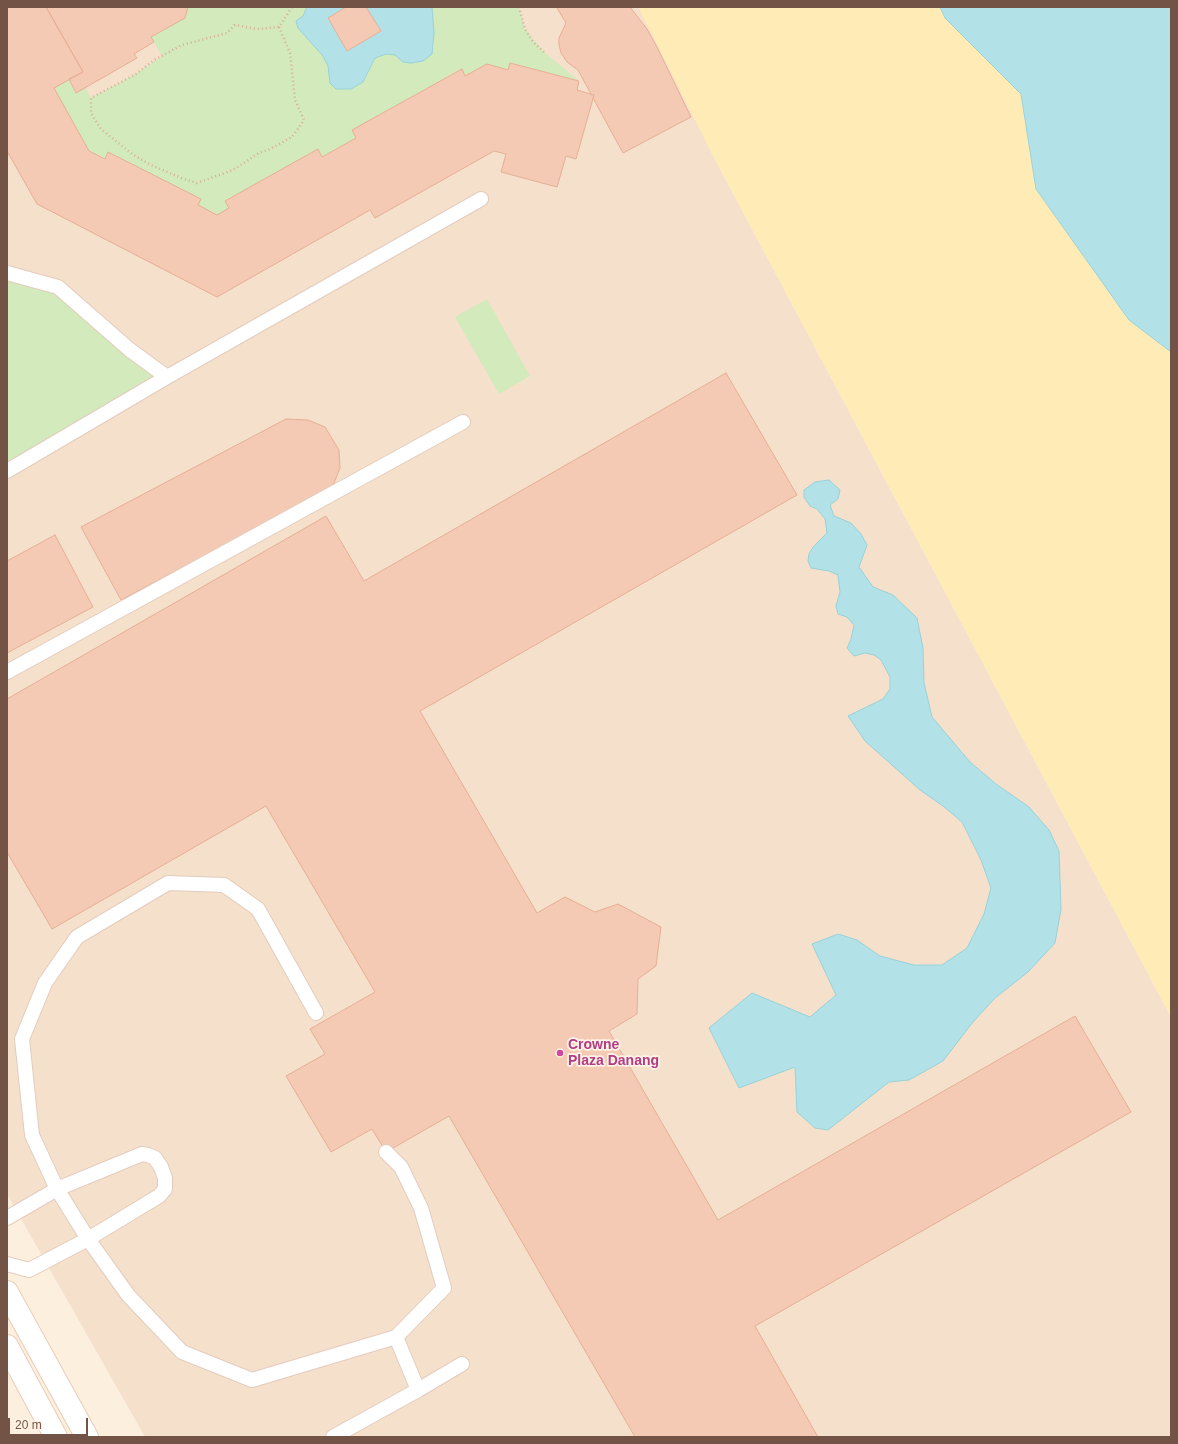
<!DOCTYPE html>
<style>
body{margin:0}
#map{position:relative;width:1178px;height:1444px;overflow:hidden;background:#fdefde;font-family:Helvetica,sans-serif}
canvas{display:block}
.frame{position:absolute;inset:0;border:8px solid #735345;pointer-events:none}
.scale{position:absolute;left:8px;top:1418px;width:80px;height:18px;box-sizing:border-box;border:2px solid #735345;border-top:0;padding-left:5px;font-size:12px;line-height:14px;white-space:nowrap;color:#735345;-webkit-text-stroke:3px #fff3e5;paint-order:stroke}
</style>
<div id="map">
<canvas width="1178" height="1444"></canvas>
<div class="frame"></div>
<div class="scale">20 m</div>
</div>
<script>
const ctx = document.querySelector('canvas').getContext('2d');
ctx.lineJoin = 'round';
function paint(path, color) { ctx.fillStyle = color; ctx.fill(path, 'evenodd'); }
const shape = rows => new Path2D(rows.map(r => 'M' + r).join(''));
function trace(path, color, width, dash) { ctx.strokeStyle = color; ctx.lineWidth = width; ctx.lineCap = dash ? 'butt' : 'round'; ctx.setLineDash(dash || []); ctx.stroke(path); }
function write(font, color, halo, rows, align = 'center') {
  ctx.font = font + ' Helvetica,sans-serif'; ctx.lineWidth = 3.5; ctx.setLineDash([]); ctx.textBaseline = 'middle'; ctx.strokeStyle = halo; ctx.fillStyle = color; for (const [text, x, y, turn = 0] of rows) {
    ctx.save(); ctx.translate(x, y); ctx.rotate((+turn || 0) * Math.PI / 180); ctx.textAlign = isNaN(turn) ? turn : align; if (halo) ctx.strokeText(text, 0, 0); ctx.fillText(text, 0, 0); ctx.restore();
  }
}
paint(shape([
 [7,7,647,7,710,150,1171,1017,1171,1437,145,1437,7,1194]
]), '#f5e0cc');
paint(shape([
 [188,7,307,7,303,16,296,21,305,37,315,45,323,56,328,66,329,75,363,82,375,58,386,54,395,55,403,62,434,46,434,33,432,7,519,7,525,29,544,52,579,81,511,63,508,70,487,64,465,76,461,69,352,130,356,138,322,157,318,150,225,201,229,208,217,215,198,205,200,199,109,152,105,159,89,151,54,88,69,79,76,93,85,87,91,98,136,74,162,56,151,37,185,18],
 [7,273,58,287,167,377,7,470],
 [487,299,530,376,499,394,455,317]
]), '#d2eabc');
paint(shape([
 [638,7,940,7,945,18,1021,94,1036,189,1129,320,1171,352,1171,1017,710,150]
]), '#ffebb6');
const water = shape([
 [307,7,432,7,434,33,432,54,423,61,411,63,403,62,395,55,386,54,375,58,363,82,351,89,336,89,330,83,328,66,323,56,298,28,296,21,303,16,307,7],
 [940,7,1171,7,1171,352,1129,320,1036,189,1021,94,945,18,940,7],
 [829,480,840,490,838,499,830,505,834,516,851,523,861,534,867,545,859,567,873,587,893,595,917,618,923,648,924,683,932,717,970,762,996,784,1029,807,1049,830,1059,851,1061,909,1055,943,1028,972,995,998,973,1022,943,1061,909,1080,889,1082,828,1130,815,1128,797,1112,795,1067,739,1088,709,1028,752,993,810,1017,836,995,812,944,838,934,857,940,880,956,914,965,942,965,967,948,984,914,991,888,981,860,962,822,943,806,920,790,865,741,848,716,883,699,890,689,890,677,881,660,874,655,865,653,854,656,847,648,851,639,854,625,847,617,838,614,836,606,840,592,838,575,829,571,811,568,808,561,809,554,813,547,827,533,825,519,817,509,810,506,804,497,804,490,815,482,829,480]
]);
paint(water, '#b2e2e7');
trace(water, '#98d2d9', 1);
const building = shape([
 [7,7,46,7,83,72,54,88,89,151,105,159,108,152,201,199,198,205,217,215,229,208,225,201,318,149,322,157,356,138,352,130,462,69,465,76,487,64,508,70,510,63,579,81,577,90,594,95,576,159,566,156,557,187,501,172,506,154,494,151,375,218,370,210,217,297,37,204,7,151,7,7],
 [46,7,188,7,185,18,151,37,154,42,134,54,137,58,76,93,69,79,83,72,46,7],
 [346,7,366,7,381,31,347,51,328,18,346,7],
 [559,7,630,7,647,29,657,47,691,117,623,153,593,98,594,95,591,94,578,70,567,62,561,53,559,45,559,38,566,23,557,8,559,7],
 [726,373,797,495,420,711,537,913,565,897,595,912,618,904,661,927,656,966,638,979,637,1014,609,1031,718,1220,1075,1016,1131,1112,755,1326,818,1437,635,1437,449,1116,386,1152,372,1129,331,1152,286,1076,325,1054,310,1029,375,992,266,806,52,929,7,852,7,699,326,516,364,581,726,373],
 [286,419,308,420,325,427,339,450,340,468,332,488,121,600,81,527,286,419],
 [55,535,93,607,7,653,7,561,55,535]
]);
paint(building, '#f4cab4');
trace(building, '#e7af94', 1);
const service = shape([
 [7,273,58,287,130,350,167,377,481,199],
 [7,471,167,377],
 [7,672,463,422],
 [316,1013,258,909,224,885,168,883,77,937,45,983,22,1039,32,1135,57,1189,88,1239,128,1295,182,1352,252,1380,396,1337,444,1288,421,1208,401,1167,386,1152],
 [7,1218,57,1189,142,1154,148,1155,155,1158,161,1167,165,1178,165,1189,159,1196,88,1239,29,1270,7,1264],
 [418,1390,462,1364],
 [333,1437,418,1390,396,1337]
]);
const secondary = shape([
 [7,1292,87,1437],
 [7,1346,56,1437]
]);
trace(service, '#e3ccbd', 16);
trace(secondary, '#e8cdb9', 24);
trace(shape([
 [519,7,525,29,533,42,544,52],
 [279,27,290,53,295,100,304,120,292,137,270,149,259,153,233,170,197,183,184,179,151,165,132,154,101,129,91,113,91,98,136,74,154,60,182,45,227,33,235,25,256,29,279,27,292,7]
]), '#d8ad98', 2.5, [1, 3]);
trace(service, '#fff', 14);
trace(secondary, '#fff', 22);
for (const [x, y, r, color] of [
 [560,1053,4,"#d1479c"]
]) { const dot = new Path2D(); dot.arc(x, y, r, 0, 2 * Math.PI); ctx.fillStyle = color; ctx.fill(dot); trace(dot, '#fff3e5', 1.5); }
write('bold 14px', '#b23c85', '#fff3e5', [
 ["Crowne",568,1045],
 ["Plaza Danang",568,1061]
], 'left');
</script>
